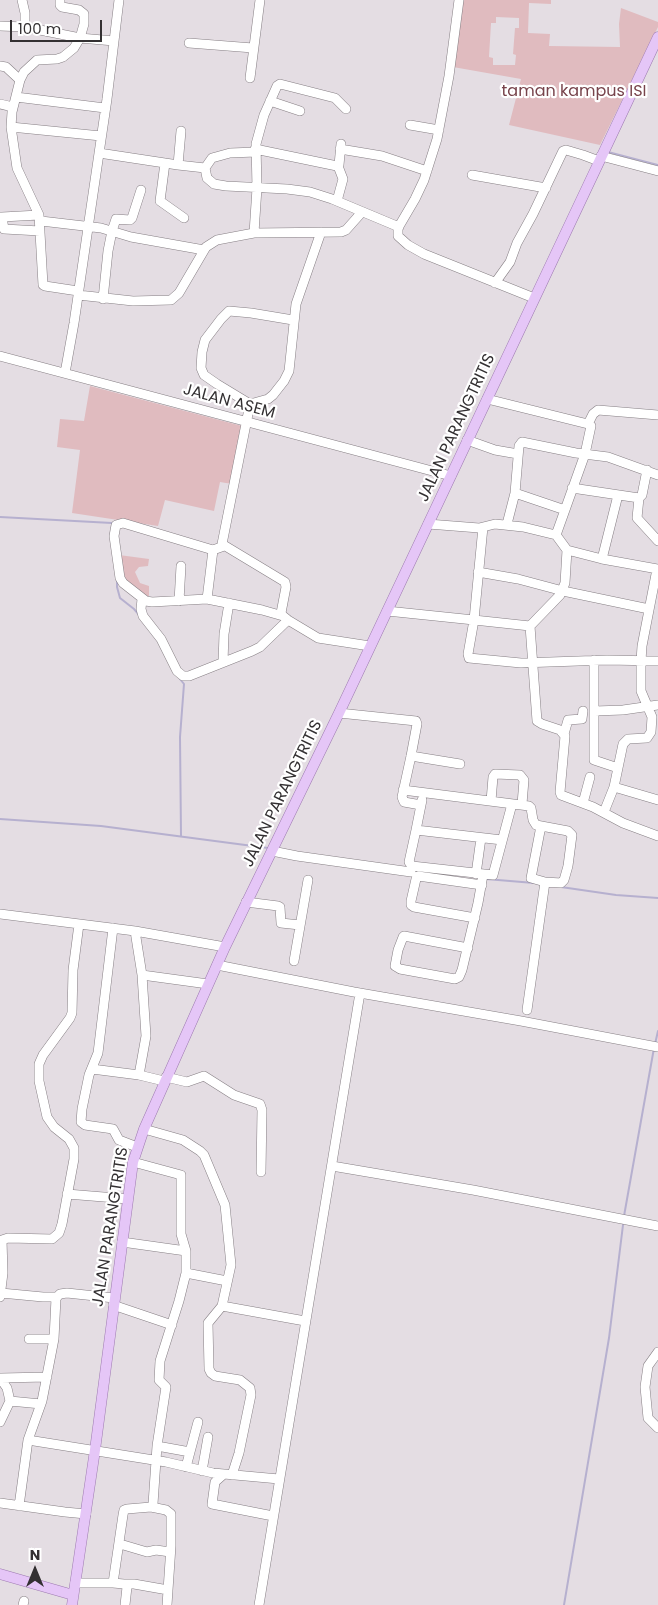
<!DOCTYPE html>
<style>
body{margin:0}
#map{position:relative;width:658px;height:1605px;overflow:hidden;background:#e4dde3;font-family:Poppins,sans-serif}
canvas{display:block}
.north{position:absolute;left:10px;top:1545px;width:50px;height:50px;-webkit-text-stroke:4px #fff;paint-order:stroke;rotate:0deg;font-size:14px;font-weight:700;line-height:20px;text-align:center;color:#333032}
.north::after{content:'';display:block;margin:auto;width:18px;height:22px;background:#333032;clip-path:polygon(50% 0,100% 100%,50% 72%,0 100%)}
.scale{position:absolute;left:10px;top:20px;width:92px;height:22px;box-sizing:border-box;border:2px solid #333032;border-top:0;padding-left:6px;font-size:15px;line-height:18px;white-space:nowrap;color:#333032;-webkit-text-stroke:4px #fff;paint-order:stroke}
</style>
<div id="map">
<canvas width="658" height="1605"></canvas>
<div class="north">N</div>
<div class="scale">100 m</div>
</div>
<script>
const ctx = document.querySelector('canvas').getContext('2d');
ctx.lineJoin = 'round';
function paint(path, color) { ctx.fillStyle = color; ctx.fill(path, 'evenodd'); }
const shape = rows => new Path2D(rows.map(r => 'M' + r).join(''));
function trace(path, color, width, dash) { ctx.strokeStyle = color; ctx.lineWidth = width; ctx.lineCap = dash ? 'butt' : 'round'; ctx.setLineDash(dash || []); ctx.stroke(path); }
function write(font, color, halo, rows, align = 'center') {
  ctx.font = font + ' Poppins,sans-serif'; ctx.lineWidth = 4.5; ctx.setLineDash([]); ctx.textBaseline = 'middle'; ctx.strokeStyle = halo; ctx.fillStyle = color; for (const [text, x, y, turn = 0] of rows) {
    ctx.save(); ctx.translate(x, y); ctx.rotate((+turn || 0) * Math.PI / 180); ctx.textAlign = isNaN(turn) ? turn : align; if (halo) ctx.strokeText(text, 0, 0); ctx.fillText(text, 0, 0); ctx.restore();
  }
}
paint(shape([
 [462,0,551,0,551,4,529,3,528,33,550,34,549,46,620,47,619,24,621,8,658,22,658,27,600,145,509,125,521,79,453,67],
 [496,17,519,18,519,28,515,28,513,54,516,55,515,65,493,65,493,58,489,57,491,23,496,23],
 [90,386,242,426,232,484,220,482,214,511,165,500,158,526,72,513,80,450,57,447,60,419,84,421],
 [119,555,149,559,148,566,139,567,135,572,140,583,149,586,149,596,146,597,130,586,125,578]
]), '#e0bbbf');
trace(shape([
 [608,152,658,165],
 [0,517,112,523],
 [117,581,117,587,120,598,134,609,140,616],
 [180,679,184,684,180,737,181,836],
 [0,819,101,826,268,848],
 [486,879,534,883],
 [561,887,616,895,658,898],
 [655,1044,658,1031],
 [624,1216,654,1048],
 [564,1605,609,1338,623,1225]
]), '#b6b0cf', 2);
const minor = shape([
 [22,0,25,13,25,27],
 [60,0,60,5,62,7,79,10,84,14,84,24,80,38,74,48,63,57,57,59,37,60,24,72,20,80,12,112,11,127,17,168,39,215,43,285,45,286,78,291],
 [459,0,449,76,437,139,424,180,415,199,398,228,398,236,408,245,424,254,534,298],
 [0,26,25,27,80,38,114,41],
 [189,43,253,48],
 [0,66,6,67,20,80],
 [250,78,260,0],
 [16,97,105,108],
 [270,101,300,111],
 [0,104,13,107],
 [410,125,439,130],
 [11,127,101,136],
 [255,149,337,166,339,165,341,144],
 [340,149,382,156,427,171],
 [256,152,230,153,212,158,205,168,207,178,214,184,226,186,287,189,310,192,332,199,399,227],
 [99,153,178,165,205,168],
 [601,156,658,171],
 [165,163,160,201,184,218],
 [178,165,181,131],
 [472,175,546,188],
 [337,201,343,179,338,166],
 [0,217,2,217,4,229,40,231],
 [2,217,39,215],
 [41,221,101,228,131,237,204,250],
 [254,233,257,188,256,144,264,115,277,86,280,84,335,98,346,109],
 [495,283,510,262,517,243,533,214,563,151,566,150,583,155,599,161],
 [78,295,133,301,171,300,179,293,206,247,217,240,254,233,341,232,346,230,362,212],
 [103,299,108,251,112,231,116,219,130,220,132,218,141,190],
 [0,356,451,476],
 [65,373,74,323,107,99,119,0],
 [487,399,588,424,591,426,585,454,556,535],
 [250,404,222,544,285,582,286,587,281,613,283,616,288,620,318,638,370,646],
 [250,404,268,399,273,395,284,381,289,371,296,304,321,232],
 [250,404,217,384,204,375,201,368,202,352,205,340,221,319,229,311,251,313,293,320],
 [588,424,593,414,598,410,658,415],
 [467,440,495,450,518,454],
 [572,488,639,498,642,495,647,470],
 [515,493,565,510],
 [639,498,637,518,658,541],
 [428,524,479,528,495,524,523,527,556,535,567,550,565,583,560,595,530,626,474,620,468,654,469,658,521,663,607,660,658,661],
 [507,524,515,493,519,446,522,442,576,453,608,457,658,475],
 [224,546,213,550,123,523,116,525,114,536,120,578,123,583,146,601,152,602,207,599,262,610,283,616],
 [567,550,602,559,658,569],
 [602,559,618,495],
 [478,572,518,579,563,591,649,609],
 [142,599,141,609,143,616,161,639,177,671,183,676,189,676,252,651,260,647,288,620],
 [207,599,213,550],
 [179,601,181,566],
 [387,611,474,620,483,527],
 [530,626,537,721,542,724,560,730,565,736,560,792,561,795,593,807,623,823,658,836],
 [594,660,594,760,618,768],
 [223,662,224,634,229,603],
 [595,711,623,710,658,705],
 [339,713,416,721,417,724,411,756,402,797,404,802,421,805],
 [564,734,568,720,582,719,583,711],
 [411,756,460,764],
 [614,787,658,800],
 [403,790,529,806,531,808,533,820,536,825,568,831,572,835,568,866,564,880,561,883,545,882,531,878,541,826],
 [422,800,416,830,502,840],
 [491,801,493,777,495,774,520,775,524,780,522,804],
 [583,803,590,777],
 [604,812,614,787,623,744,628,739,647,738,651,732,652,717,641,691,641,661,642,646,657,569],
 [416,830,409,862,412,866,493,875,512,804],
 [272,851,297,856,411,872],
 [476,874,481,838],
 [246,902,278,906,280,907,281,923,300,925],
 [0,914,135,931,225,947],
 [475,918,414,907,411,905,411,901,416,879,418,876,482,885],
 [113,928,98,1053,89,1075,82,1109,81,1122,85,1125,113,1129,119,1140,137,1147],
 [135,931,142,975,146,1036,139,1075],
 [468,948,404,936,403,937,398,950,395,966,400,969,455,979,459,977,462,970,478,903,483,875],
 [294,961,308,880],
 [217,965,354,992,521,1021,658,1047],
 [142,975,208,984],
 [527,1010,545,882],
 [92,1069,139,1075,164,1081],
 [166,1077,187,1082,204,1076,234,1095,260,1104,262,1110,261,1172],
 [144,1129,183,1140,200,1151,204,1155,225,1205,231,1265,222,1306,208,1323,209,1369,211,1373,215,1376,240,1380,250,1388,251,1395,239,1453,232,1475],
 [133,1162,181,1175,181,1234,186,1251,186,1273,227,1281],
 [332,1166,473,1190,658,1226],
 [67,1194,128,1199],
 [122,1242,186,1251],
 [1,1293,43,1297,57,1297],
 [0,1297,3,1273,2,1240,8,1238,52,1239,59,1233,62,1224,74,1159,74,1148,69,1139,54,1127,47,1117,39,1081,39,1064,43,1055,70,1018,72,1013,73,970,79,924],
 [113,1305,172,1325],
 [222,1306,305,1321],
 [29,1339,54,1339],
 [658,1352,648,1366,645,1387,648,1418,658,1428],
 [0,1378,7,1388,10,1401,0,1422],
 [1,1378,47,1377],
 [10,1401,41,1404],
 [28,1440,166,1462,213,1473,279,1479],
 [157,1446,190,1452],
 [186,1467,198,1422],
 [202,1471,208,1437],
 [224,1474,215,1482,212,1504,273,1516],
 [0,1503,65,1512,86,1514],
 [19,1506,28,1440,42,1401,54,1339,56,1298,60,1294,67,1293,114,1298],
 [151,1507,166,1510,171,1514,171,1546,167,1605],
 [120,1544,147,1552,156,1550,170,1552],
 [75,1583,113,1583],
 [124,1584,134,1584,168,1590],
 [23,1605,24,1601],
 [125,1605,127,1587,124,1584,113,1583,123,1515,124,1510,127,1509,151,1507,153,1504,157,1446,166,1387,159,1380,160,1361,179,1301,186,1273],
 [259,1605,360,993]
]);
const major = shape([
 [0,1574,73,1595],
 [72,1605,95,1450,133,1162,144,1129,225,947,339,713,658,37]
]);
trace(minor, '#867f84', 10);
trace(major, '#9c79af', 11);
trace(minor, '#fff', 9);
trace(major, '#e5c6f7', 10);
write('16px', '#77434b', '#fff', [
 ["taman kampus ISI",574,92]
]);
write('16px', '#333032', '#fff', [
 ["JALAN ASEM",229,402,15],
 ["JALAN PARANGTRITIS",457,428,-65],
 ["JALAN PARANGTRITIS",283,794,-64],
 ["JALAN PARANGTRITIS",111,1227,-81]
]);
</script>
